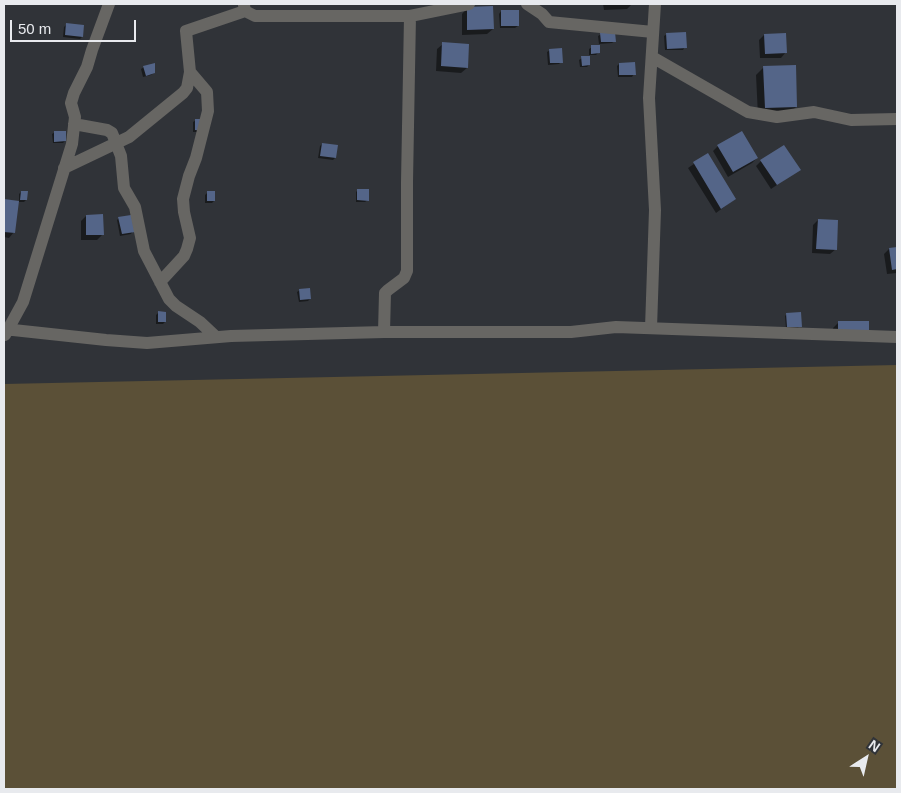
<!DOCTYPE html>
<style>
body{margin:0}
#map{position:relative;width:901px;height:793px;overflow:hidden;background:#303338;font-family:Arial,sans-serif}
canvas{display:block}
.frame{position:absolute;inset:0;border:5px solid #e8eaee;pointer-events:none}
.north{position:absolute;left:841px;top:733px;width:50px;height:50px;-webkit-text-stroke:4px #303338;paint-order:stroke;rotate:35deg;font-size:14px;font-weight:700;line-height:20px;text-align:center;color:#e8eaee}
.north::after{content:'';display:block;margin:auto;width:18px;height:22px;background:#e8eaee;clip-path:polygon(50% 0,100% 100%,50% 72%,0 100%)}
.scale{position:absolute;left:10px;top:20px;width:126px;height:22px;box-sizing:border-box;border:2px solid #e8eaee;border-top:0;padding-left:6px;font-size:15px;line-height:18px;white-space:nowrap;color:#e8eaee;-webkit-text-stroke:4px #303338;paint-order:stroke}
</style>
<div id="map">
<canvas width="901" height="793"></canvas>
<div class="frame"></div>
<div class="north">N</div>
<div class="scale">50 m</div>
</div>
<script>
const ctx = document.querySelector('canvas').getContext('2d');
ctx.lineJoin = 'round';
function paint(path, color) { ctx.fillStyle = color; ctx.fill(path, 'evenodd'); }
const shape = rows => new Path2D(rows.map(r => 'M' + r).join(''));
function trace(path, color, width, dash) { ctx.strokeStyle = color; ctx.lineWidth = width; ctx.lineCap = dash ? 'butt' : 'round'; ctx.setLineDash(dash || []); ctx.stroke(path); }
paint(shape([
 [897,365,897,789,4,789,4,384]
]), '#5b5037');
paint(shape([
 [603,4,632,4,627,9,604,10],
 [467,8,493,29,487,34,462,35,462,14],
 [501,11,518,26,515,28,500,28,499,14],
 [66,25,82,37,80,39,63,37,64,27],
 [601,34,615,41,612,43,599,44,598,36],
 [667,34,685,47,683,50,665,50,664,36],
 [764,35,786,52,781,58,760,58,759,40],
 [443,44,467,68,461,73,436,71,437,49],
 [592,47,598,53,596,55,589,55,589,49],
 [550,50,561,62,559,64,548,65,547,52],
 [582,58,589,65,587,67,580,67,579,60],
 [619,64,634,74,632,77,618,77,617,66],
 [144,67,154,73,151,75,143,77,141,69],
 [764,67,796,107,788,115,758,116,756,75],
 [196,120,202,132,193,132,193,122],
 [55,132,65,141,63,143,53,143,52,134],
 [322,144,335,158,333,160,318,158,320,146],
 [718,146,757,158,752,163,728,177,713,151],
 [707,155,735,199,716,213,688,168],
 [761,161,799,170,771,189,756,166],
 [358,190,368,200,365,202,356,202,356,192],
 [21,192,26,200,24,202,19,202,19,194],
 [208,192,214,201,212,203,205,203,205,195],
 [4,200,18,202,14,232,9,238,4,237],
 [86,216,102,235,97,240,81,240,81,221],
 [119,218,133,231,131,234,120,236,117,220],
 [818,220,836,249,830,254,812,253,813,225],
 [897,248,897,273,887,274,884,254,889,249],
 [300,290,310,299,308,301,299,302,297,292],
 [159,312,165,322,163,324,156,324,156,315],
 [787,314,800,326,798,328,786,329,785,316],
 [868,322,833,340,833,328,838,323]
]), '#0007');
paint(shape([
 [493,6,494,29,467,30,467,7],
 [501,10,519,10,519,26,501,26],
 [66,23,84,25,83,37,65,35],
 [615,32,616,42,601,42,600,33],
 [686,32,687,48,667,49,666,33],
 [786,33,787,53,765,54,764,34],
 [442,42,469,44,468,68,441,66],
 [591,45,600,45,600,53,591,54],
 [562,48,563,63,550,63,549,49],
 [581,56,590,56,590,65,582,66],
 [635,62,636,75,619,75,619,63],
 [155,63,155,73,146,76,143,66],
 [796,65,797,107,765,108,763,66],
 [195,119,206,119,206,131,195,130],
 [54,131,66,131,66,141,54,142],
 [742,131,758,158,733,172,717,145],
 [322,143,338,145,336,158,320,156],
 [784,145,801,170,777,185,760,160],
 [708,153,736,199,721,209,693,162],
 [357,189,369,189,369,201,357,200],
 [21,191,28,191,27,200,20,200],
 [207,191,215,191,215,201,207,201],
 [4,199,19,201,15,233,4,232],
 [103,214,104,235,86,235,86,215],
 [131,215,135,232,122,234,118,217],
 [818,219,838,220,837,250,816,249],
 [897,247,897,269,892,270,889,248],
 [310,288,311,299,300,300,299,289],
 [158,311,166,312,166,322,158,322],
 [801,312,802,327,787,327,786,313],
 [838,321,869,321,869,335,838,335]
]), '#546588');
trace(shape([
 [527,4,542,14,549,22,653,32],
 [244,5,245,11,255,16,410,16,469,4],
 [652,57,748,112,777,117,814,112,851,120,897,119],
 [74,124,107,130,112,133,121,156,124,188,135,207,144,251,169,299,176,306,200,322,216,337],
 [64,168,129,137,183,93,187,88,190,72,186,31,245,11],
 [160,282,184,256,187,249,190,238,184,212,183,199,189,176,196,158,208,111,207,92,190,72],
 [651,328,655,210,649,98,655,4],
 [4,329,106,340,147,343,231,336,384,332,571,332,616,327,897,337],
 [384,332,385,293,388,290,404,278,407,271,407,182,410,16],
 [5,335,23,302,72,144,75,117,71,103,74,93,87,67,92,50,109,4]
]), '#676663', 12);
</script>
